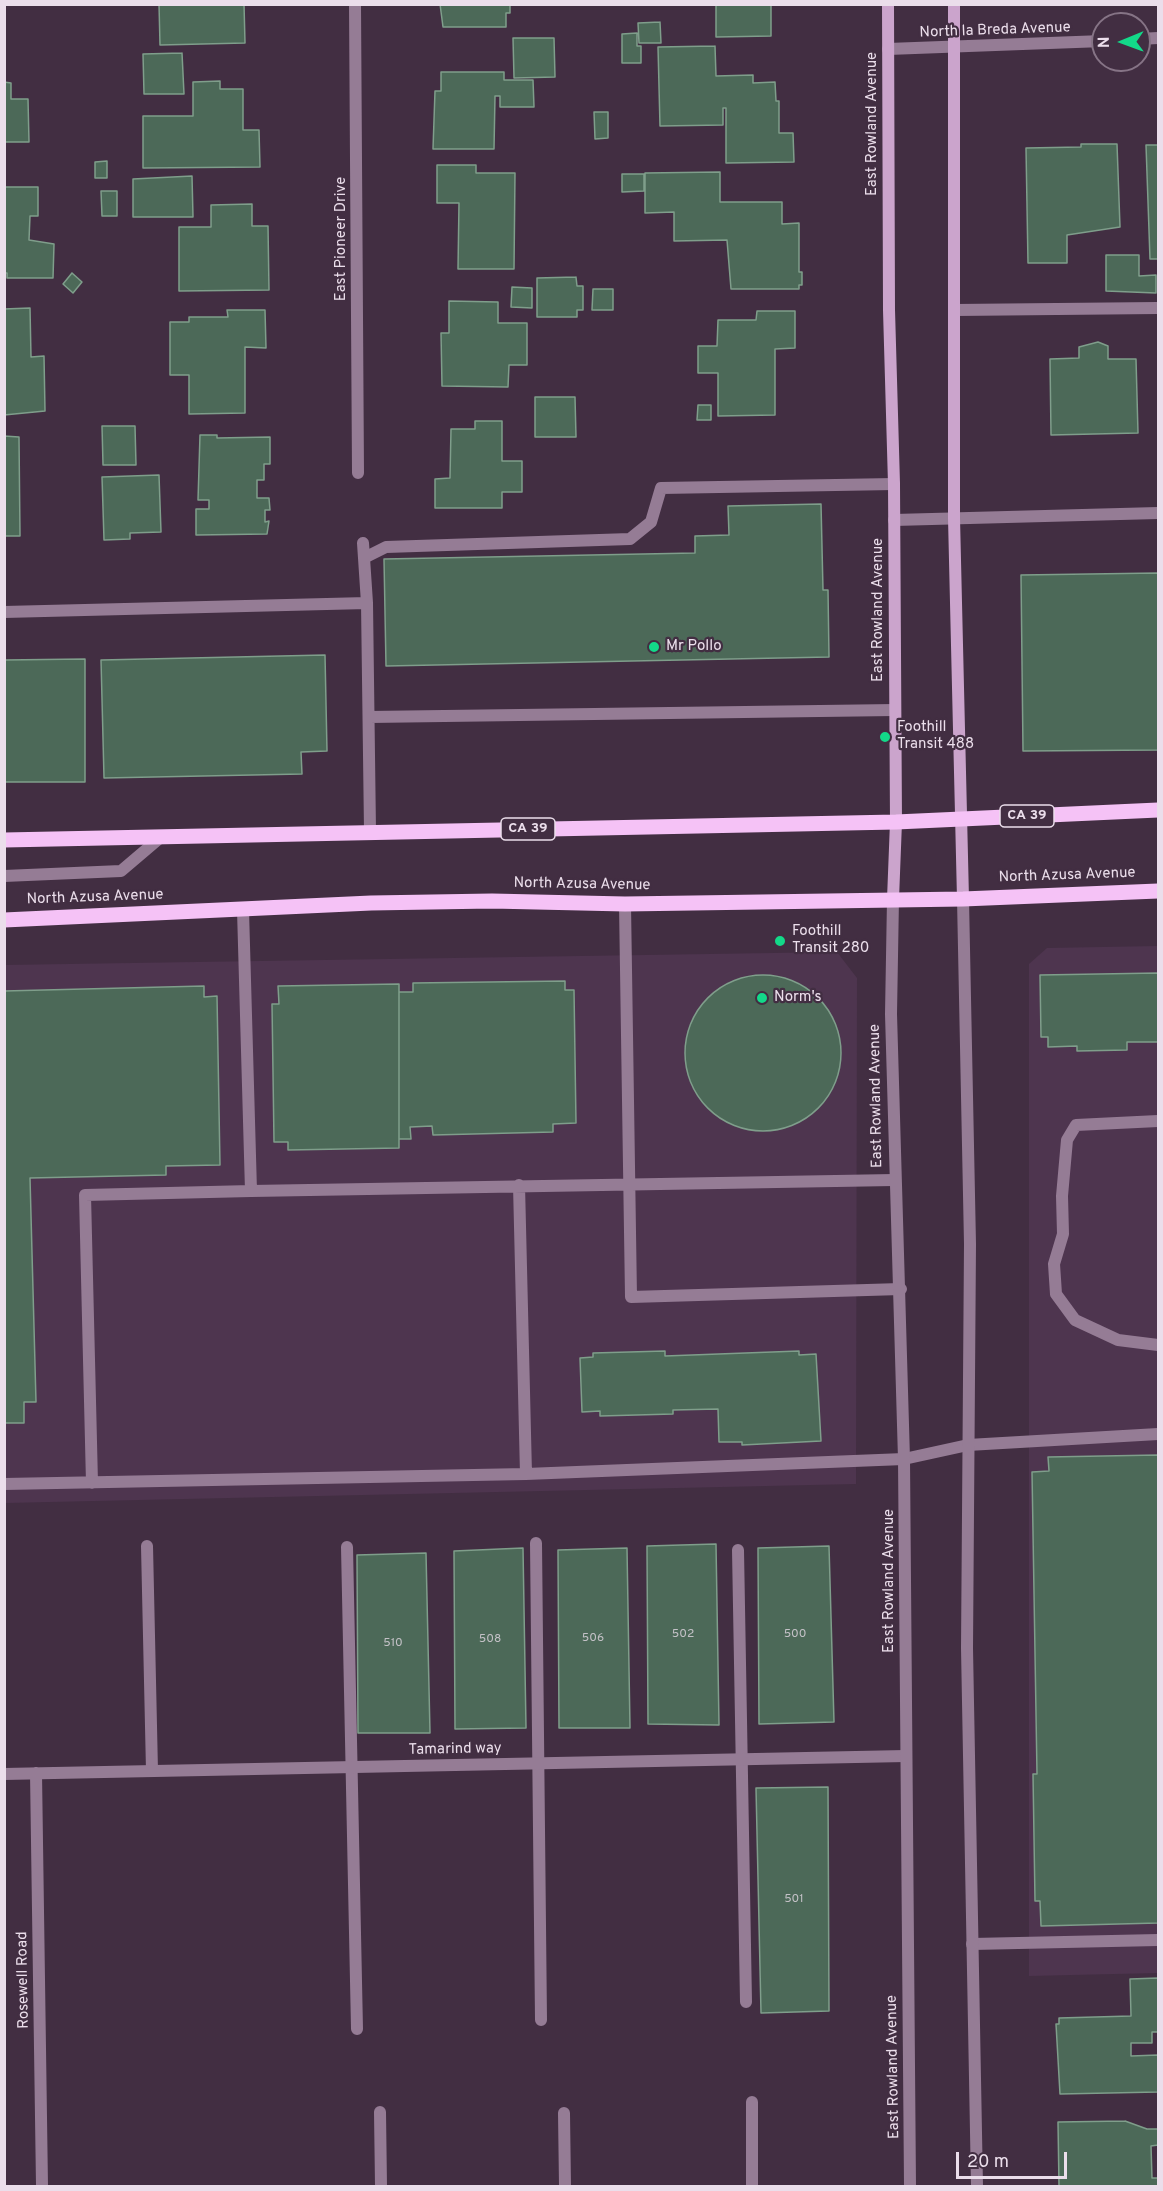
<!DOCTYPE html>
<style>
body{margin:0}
#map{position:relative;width:1163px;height:2191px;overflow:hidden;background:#422e42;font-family:Overpass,sans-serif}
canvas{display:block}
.frame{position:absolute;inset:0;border:6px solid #ebdeeb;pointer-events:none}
.north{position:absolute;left:1091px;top:12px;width:60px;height:60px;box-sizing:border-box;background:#422e42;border:2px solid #867486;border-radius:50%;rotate:269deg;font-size:16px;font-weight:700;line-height:24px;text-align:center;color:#ebdeeb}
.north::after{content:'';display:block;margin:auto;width:21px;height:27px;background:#13d989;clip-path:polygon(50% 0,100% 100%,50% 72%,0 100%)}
.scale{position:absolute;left:956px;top:2152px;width:111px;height:27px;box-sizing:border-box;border:3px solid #ebdeeb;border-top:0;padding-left:8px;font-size:18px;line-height:21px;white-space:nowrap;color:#ebdeeb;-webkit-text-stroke:4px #422e42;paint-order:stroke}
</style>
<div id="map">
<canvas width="1163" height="2191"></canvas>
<div class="frame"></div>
<div class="north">N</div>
<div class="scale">20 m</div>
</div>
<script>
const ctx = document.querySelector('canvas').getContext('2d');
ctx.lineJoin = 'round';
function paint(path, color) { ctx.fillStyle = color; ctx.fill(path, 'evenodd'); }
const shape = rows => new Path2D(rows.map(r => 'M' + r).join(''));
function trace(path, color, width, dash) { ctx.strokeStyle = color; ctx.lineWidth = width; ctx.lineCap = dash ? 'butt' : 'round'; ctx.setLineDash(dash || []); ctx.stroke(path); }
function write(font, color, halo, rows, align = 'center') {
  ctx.font = font + ' Overpass,sans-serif'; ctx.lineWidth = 4.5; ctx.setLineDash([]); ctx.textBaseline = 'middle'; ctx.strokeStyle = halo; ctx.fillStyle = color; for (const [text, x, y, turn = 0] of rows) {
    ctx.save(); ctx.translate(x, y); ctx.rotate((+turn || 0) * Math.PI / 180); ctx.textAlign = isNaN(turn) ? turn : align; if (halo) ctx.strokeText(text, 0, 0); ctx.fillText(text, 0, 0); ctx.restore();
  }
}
paint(shape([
 [1158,946,1158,1973,1029,1976,1029,964,1047,948],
 [837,952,857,978,856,1484,5,1503,4,965]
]), '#4e354f');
const building = shape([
 [159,4,244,4,245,43,160,45,159,4],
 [440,4,510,4,510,13,506,13,506,27,443,27,440,4],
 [716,4,771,4,771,36,716,37,716,4],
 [660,22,661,43,639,43,638,23,660,22],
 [637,33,637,46,641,46,641,63,622,63,622,34,637,33],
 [513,38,554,38,555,77,514,78,513,38],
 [715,46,716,76,753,75,753,83,775,82,776,101,779,101,779,133,793,133,794,162,726,163,726,108,723,108,723,125,660,126,658,47,715,46],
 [182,53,184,94,144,94,143,54,182,53],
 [441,72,504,72,504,80,533,80,534,107,500,107,500,96,495,96,494,149,433,149,435,91,441,91,441,72],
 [220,81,220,89,243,89,243,130,259,130,260,167,143,168,143,116,193,116,193,82,220,81],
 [4,82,11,83,11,99,28,99,29,142,4,142,4,82],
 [594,112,608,112,608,138,595,139,594,112],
 [1081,144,1117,144,1120,227,1067,235,1067,263,1028,263,1026,148,1081,147,1081,144],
 [1146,145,1158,145,1158,259,1150,259,1146,145],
 [107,161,107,178,95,178,95,162,107,161],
 [437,165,476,165,476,173,515,173,514,269,458,269,459,203,437,203,437,165],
 [720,172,720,202,782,202,782,224,799,223,799,272,802,272,802,285,799,285,799,289,731,289,727,240,674,241,674,212,645,213,645,173,720,172],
 [622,174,644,174,644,191,622,192,622,174],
 [192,176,193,217,133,217,133,179,192,176],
 [4,187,38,187,38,216,30,216,29,240,54,244,53,278,7,278,7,273,4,273,4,187],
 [101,191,117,191,117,216,102,216,101,191],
 [252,204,252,226,268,226,269,290,179,291,179,227,211,227,211,205,252,204],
 [1106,255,1139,255,1139,276,1156,275,1156,293,1106,291,1106,255],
 [72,273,82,282,73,293,63,284,72,273],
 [576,277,577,286,583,286,583,310,577,310,577,317,537,317,537,278,576,277],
 [512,287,532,288,532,308,511,307,512,287],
 [593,289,613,289,613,310,592,310,593,289],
 [449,301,498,302,498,323,527,323,527,365,509,365,508,387,442,386,441,333,449,333,449,301],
 [30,308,31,357,44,356,45,411,4,415,4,309,30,308],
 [227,310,265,310,266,348,245,347,245,413,189,414,189,375,170,375,170,322,189,322,189,317,228,317,227,310],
 [757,311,795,311,795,348,775,349,775,415,718,416,718,373,698,373,698,346,717,346,718,320,756,320,757,311],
 [1098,342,1108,346,1108,359,1136,359,1138,433,1051,435,1050,359,1079,358,1079,347,1098,342],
 [535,397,575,397,576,437,535,437,535,397],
 [698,405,711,405,711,420,697,420,698,405],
 [475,421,502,421,502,461,522,461,522,492,502,492,502,508,435,508,435,479,450,478,451,429,475,429,475,421],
 [102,426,135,426,136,465,103,465,102,426],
 [200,435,217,435,217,438,270,437,270,464,264,464,264,480,257,480,257,498,269,498,270,510,265,510,265,522,269,521,267,534,196,535,196,509,209,509,209,500,198,500,200,435],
 [4,436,19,437,20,536,4,536,4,436],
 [159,475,161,532,130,533,130,539,104,540,102,477,159,475],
 [821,504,823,590,828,590,829,657,386,666,384,559,695,553,695,536,729,535,728,506,821,504],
 [1158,573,1158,750,1023,751,1021,575,1158,573],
 [325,655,327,751,301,752,302,774,104,778,101,660,325,655],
 [85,659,85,782,4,782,4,660,85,659],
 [1158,973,1158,1042,1127,1042,1127,1050,1077,1051,1077,1046,1048,1047,1048,1037,1041,1037,1040,975,1158,973],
 '685 1053a78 78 0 1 1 156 0a78 78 0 1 1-156 0Z',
 [565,981,565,990,574,990,576,1123,553,1124,553,1132,433,1135,432,1126,410,1127,411,1139,399,1139,399,992,413,992,413,983,565,981],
 [399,984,399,1148,288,1150,288,1142,274,1142,272,1004,279,1004,278,986,399,984],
 [204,986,204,997,217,996,220,1165,166,1166,166,1175,30,1178,36,1402,24,1402,24,1423,4,1423,4,991,204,986],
 [665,1351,665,1356,799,1351,799,1355,816,1354,821,1441,742,1445,742,1442,719,1442,718,1409,673,1410,673,1414,600,1416,600,1411,582,1412,580,1358,593,1357,593,1353,665,1351],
 [1158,1455,1158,1923,1041,1926,1040,1901,1035,1901,1033,1774,1037,1774,1032,1472,1049,1471,1048,1457,1158,1455],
 [716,1544,719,1725,648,1724,647,1546,716,1544],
 [829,1546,834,1722,759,1724,758,1548,829,1546],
 [523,1548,526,1728,455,1729,454,1551,523,1548],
 [627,1548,630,1728,559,1728,558,1550,627,1548],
 [426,1553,430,1733,358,1733,357,1555,426,1553],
 [828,1787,829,2011,761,2013,756,1788,828,1787],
 [1158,1978,1158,2032,1152,2032,1152,2043,1131,2043,1131,2056,1158,2055,1158,2092,1060,2094,1056,2024,1059,2024,1059,2018,1131,2016,1130,1979,1158,1978],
 [1125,2121,1147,2129,1158,2129,1158,2145,1151,2146,1152,2178,1158,2178,1158,2186,1059,2186,1058,2122,1125,2121]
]);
paint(building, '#4c6958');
trace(building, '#7f9e8b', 1.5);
trace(shape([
 [955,310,1158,308],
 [894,520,1158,513],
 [363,543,367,603,370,831],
 [364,558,386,547,630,539,651,522,661,488,894,484],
 [4,612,367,603],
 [369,717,895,710],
 [4,876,121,871,161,837],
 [625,904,631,1297,901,1289],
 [1158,1121,1076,1125,1067,1140,1062,1196,1063,1234,1054,1264,1056,1294,1075,1320,1118,1340,1158,1345],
 [519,1185,526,1474],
 [251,1191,894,1180],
 [92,1483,85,1195,251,1191,243,910],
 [4,1484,526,1474,904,1459,968,1445,1158,1434],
 [536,1543,541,2020],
 [147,1546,152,1771],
 [347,1547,357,2029],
 [738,1550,746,2002],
 [972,1944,1158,1940],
 [752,2102,752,2186],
 [380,2112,381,2186],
 [564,2113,565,2186]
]), '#957c95', 12);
trace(shape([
 [355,4,358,473],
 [1139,39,1158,38],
 [888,49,1103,41],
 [36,1773,42,2186],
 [4,1774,906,1756]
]), '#957c95', 12);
trace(shape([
 [893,899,891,1014,904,1459,910,2186],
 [963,899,970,1244,967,1648,977,2186]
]), '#957c95', 12);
trace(shape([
 [888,4,889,310,894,484,896,822,893,899],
 [954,4,954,518,963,899]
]), '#cba4cc', 12);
trace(shape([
 [4,840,896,822,1158,810],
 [4,920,371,903,492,901,625,904,963,899,1158,891]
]), '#f5c2f6', 15);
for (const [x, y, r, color] of [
 [654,647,6,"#13d989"],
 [885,737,6,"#13d989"],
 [780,941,6,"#13d989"],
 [762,998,6,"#13d989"]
]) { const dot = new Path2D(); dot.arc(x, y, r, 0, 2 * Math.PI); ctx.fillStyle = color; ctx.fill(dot); trace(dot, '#422e42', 2); }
write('12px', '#c3c1c6', null, [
 ["502",683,1635],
 ["500",795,1635],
 ["506",593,1639],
 ["508",490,1640],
 ["510",393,1644],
 ["501",794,1900]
]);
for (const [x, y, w] of [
 [1027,816,54],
 [528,829,54]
]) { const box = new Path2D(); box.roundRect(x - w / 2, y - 11, w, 22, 4.5); ctx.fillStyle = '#422e42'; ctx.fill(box); trace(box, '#ebdeeb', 1.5); }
write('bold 14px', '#ebdeeb', null, [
 ["CA 39",1027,816],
 ["CA 39",528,829]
]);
write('15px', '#ebdeeb', '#422e42', [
 ["North la Breda Avenue",995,31,-2],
 ["East Rowland Avenue",873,124,-90],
 ["East Pioneer Drive",342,239,-90],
 ["East Rowland Avenue",879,610,-90],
 ["North Azusa Avenue",1067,876,-2],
 ["North Azusa Avenue",582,885,1],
 ["North Azusa Avenue",95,898,-2],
 ["East Rowland Avenue",877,1096,-91],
 ["East Rowland Avenue",890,1581,-90],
 ["Tamarind way",455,1750,-1],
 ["Rosewell Road",24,1980,-91],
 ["East Rowland Avenue",894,2067,-91]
]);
write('15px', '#ebdeeb', '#422e42', [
 ["Mr Pollo",666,647],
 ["Foothill",897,728],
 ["Transit 488",897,745],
 ["Foothill",792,932],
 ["Transit 280",792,949],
 ["Norm's",774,998]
], 'left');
</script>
